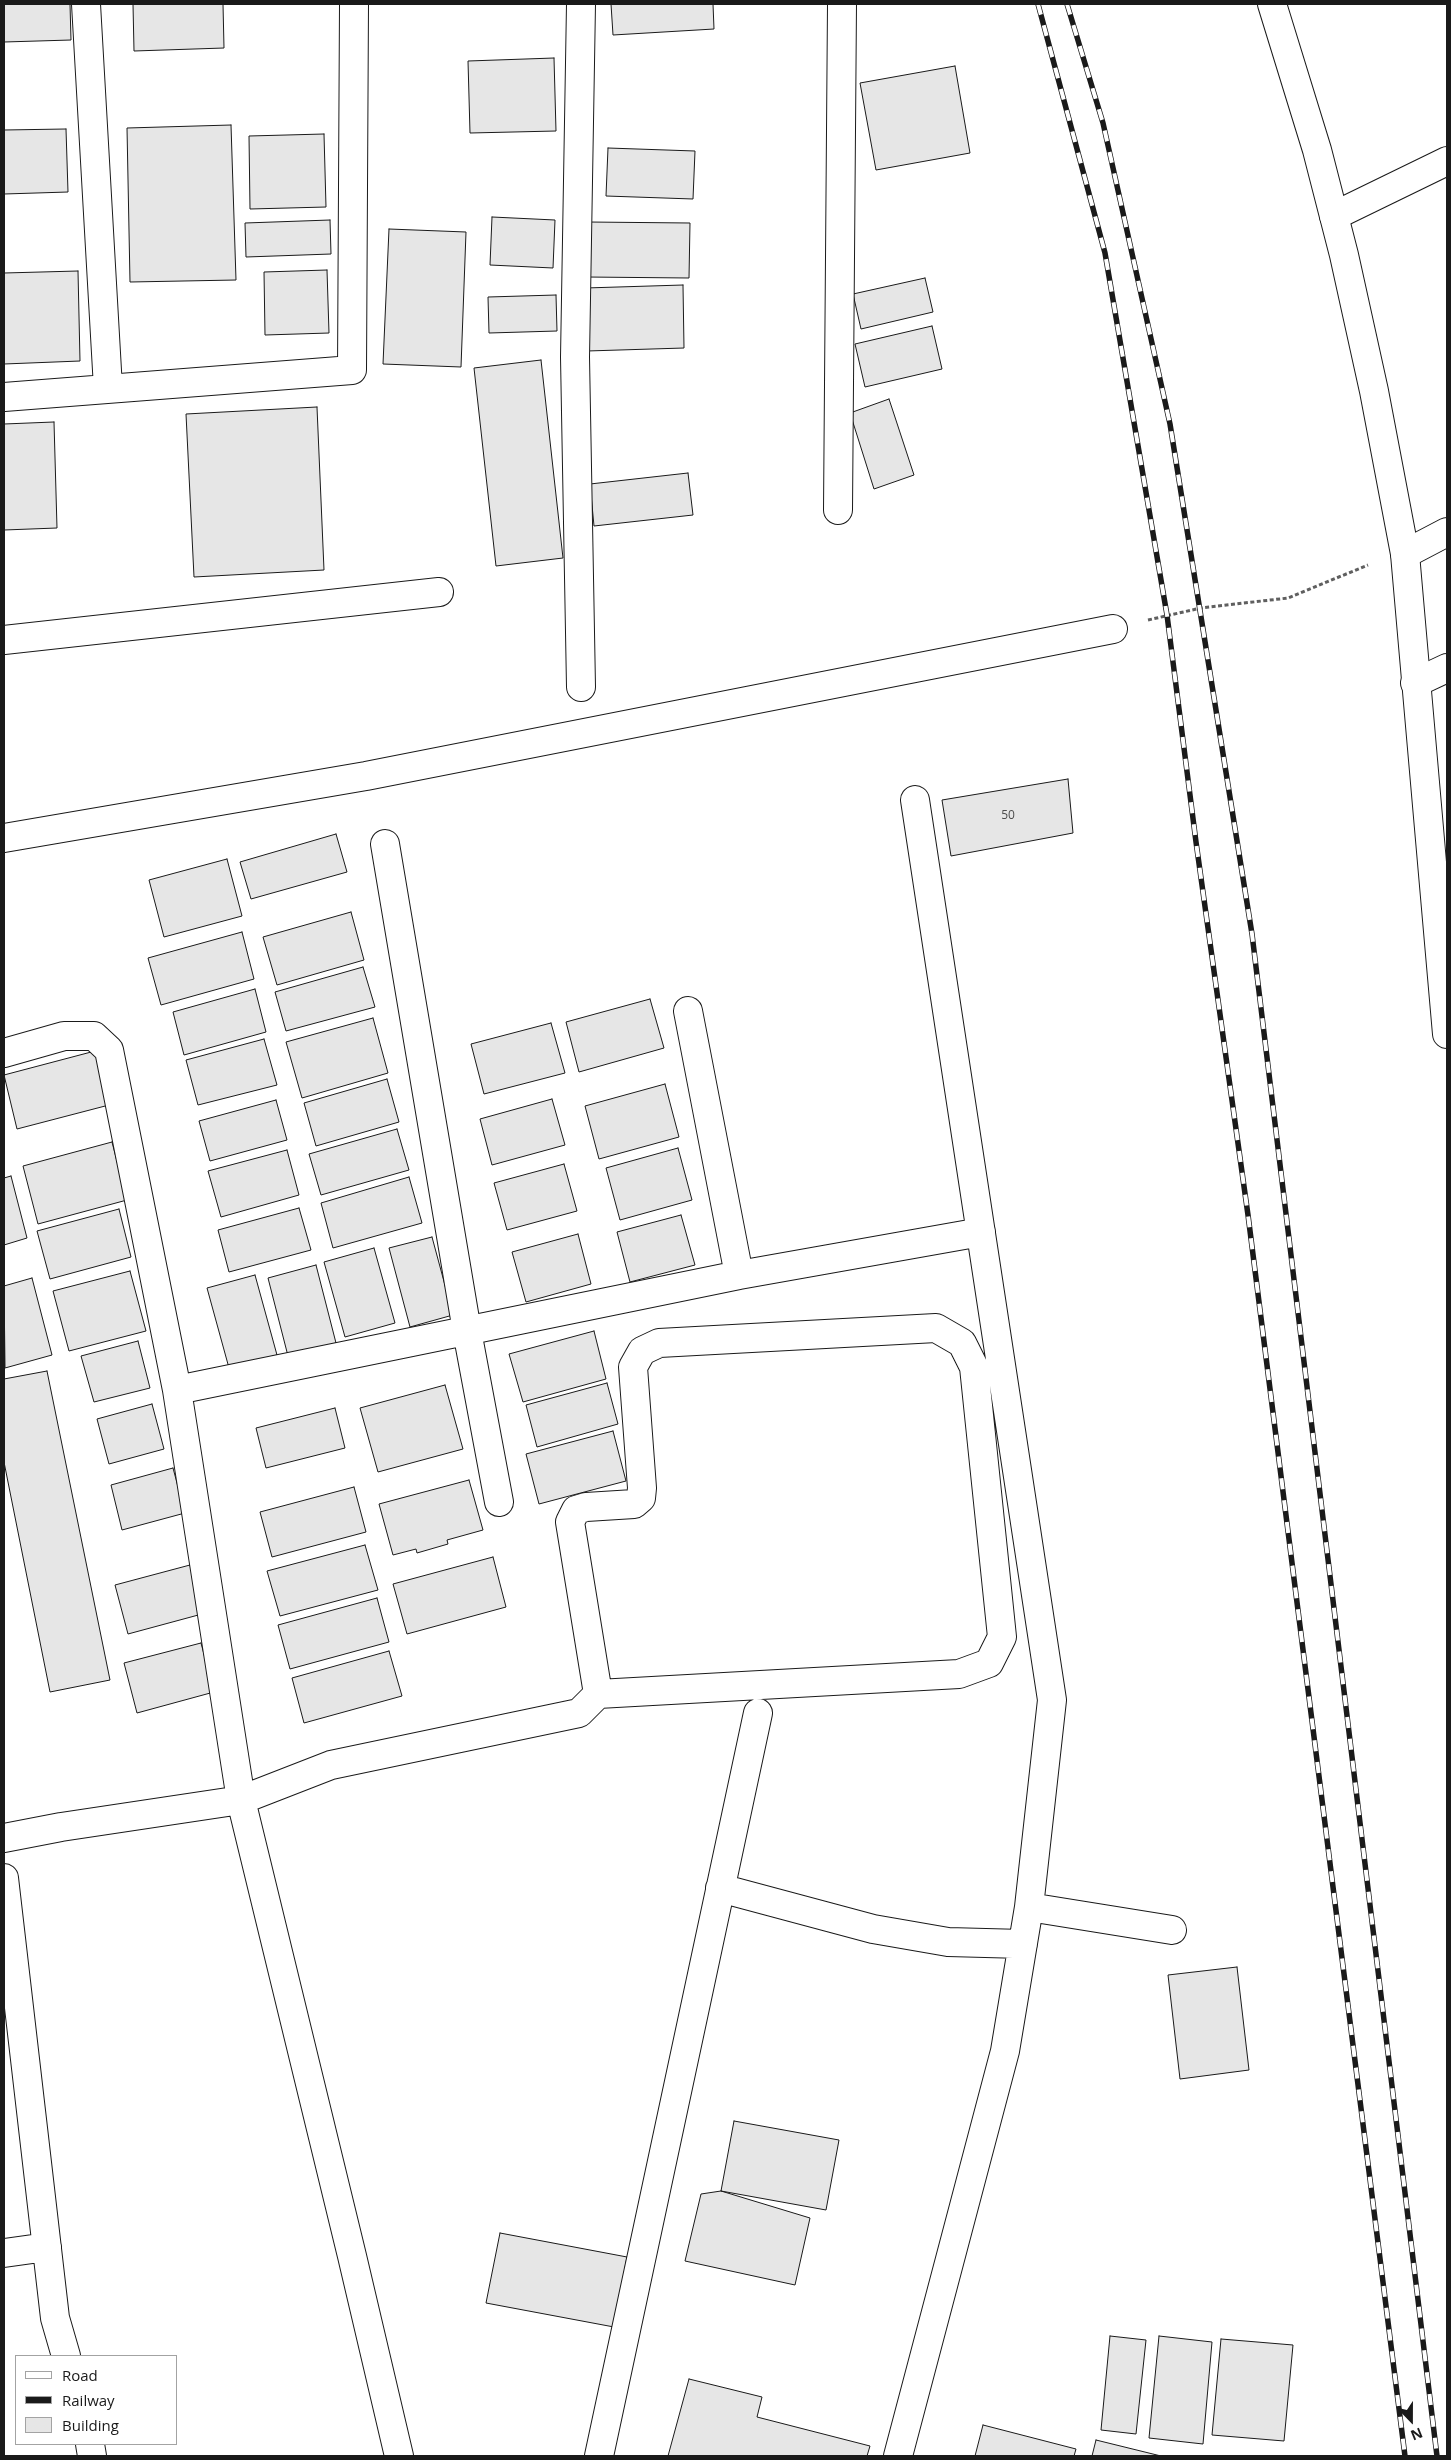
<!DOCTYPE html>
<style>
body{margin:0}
#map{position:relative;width:1451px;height:2460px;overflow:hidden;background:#fff;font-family:"Open Sans",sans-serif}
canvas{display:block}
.frame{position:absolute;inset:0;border:5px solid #1a1a1a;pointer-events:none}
.legend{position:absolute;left:15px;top:2355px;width:162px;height:90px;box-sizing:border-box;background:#fff;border:1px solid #a3a3a3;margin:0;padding:6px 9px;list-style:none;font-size:15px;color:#1a1a1a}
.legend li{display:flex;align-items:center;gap:10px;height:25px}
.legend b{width:25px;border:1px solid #a3a3a3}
.north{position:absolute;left:1386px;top:2395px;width:50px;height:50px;-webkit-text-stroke:4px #fff;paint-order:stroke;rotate:158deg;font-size:14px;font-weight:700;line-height:20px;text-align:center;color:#1a1a1a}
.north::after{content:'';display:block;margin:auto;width:18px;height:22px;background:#1a1a1a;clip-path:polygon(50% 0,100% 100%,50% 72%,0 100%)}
</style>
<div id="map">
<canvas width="1451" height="2460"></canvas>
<div class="frame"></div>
<ul class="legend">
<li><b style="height:6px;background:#fff"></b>Road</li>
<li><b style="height:6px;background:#1a1a1a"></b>Railway</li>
<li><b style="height:14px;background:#e6e6e6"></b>Building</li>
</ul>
<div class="north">N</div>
</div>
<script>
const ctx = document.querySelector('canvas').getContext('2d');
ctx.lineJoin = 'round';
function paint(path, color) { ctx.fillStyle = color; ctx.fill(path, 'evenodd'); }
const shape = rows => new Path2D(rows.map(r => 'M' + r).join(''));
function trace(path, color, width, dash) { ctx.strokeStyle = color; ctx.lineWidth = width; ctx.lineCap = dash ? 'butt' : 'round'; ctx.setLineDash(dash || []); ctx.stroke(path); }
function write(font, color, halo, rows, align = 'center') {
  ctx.font = font + ' "Open Sans",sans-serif'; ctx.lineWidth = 4; ctx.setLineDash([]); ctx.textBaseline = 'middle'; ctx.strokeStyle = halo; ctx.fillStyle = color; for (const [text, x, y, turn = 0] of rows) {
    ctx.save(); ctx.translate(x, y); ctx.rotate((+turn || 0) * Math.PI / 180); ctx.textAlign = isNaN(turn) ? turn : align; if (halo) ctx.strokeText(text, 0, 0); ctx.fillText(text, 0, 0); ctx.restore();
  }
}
const building = shape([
 [4,4,70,4,71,40,4,42,4,4],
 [133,4,223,4,224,48,134,51,133,4],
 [611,4,713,4,714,29,613,35,611,4],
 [554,58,556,131,470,133,468,61,554,58],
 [955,66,970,153,876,170,860,83,955,66],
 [231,125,236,280,130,282,127,128,231,125],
 [66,129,68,192,4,194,4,130,66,129],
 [324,134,326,207,250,209,249,136,324,134],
 [608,148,695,151,693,199,606,196,608,148],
 [492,217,555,220,553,268,490,265,492,217],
 [330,220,331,254,246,257,245,223,330,220],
 [587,222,690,223,689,278,586,277,587,222],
 [389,229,466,232,461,367,383,364,389,229],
 [327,270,329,333,265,335,264,272,327,270],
 [78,271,80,361,4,364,4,273,78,271],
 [925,278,933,312,861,329,853,294,925,278],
 [683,285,684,348,587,351,585,288,683,285],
 [556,295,557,331,489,333,488,297,556,295],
 [932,326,942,369,865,387,855,344,932,326],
 [541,360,563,558,496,566,474,368,541,360],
 [889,399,914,475,874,489,850,413,889,399],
 [317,407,324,570,194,577,186,414,317,407],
 [54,422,57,528,4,530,4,424,54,422],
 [688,473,693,515,594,526,590,484,688,473],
 [1068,779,1073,833,951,856,942,800,1068,779],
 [336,834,347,872,251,899,240,862,336,834],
 [227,859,242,916,164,937,149,880,227,859],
 [351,912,364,960,277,985,263,937,351,912],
 [242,932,254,979,161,1005,148,958,242,932],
 [363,967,375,1007,286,1031,275,992,363,967],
 [255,989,266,1032,184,1055,173,1012,255,989],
 [650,999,664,1048,579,1072,566,1022,650,999],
 [373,1018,388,1073,302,1098,286,1042,373,1018],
 [551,1023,565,1073,484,1094,471,1044,551,1023],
 [264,1039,277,1085,198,1105,186,1060,264,1039],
 [95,1051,109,1105,17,1129,4,1075,95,1051],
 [387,1079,399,1122,316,1146,304,1103,387,1079],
 [665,1084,679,1137,599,1159,585,1106,665,1084],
 [552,1099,565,1145,492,1165,480,1119,552,1099],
 [276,1100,287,1140,210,1161,199,1121,276,1100],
 [397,1129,409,1170,321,1195,309,1154,397,1129],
 [112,1142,127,1200,38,1224,23,1166,112,1142],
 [678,1148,692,1200,620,1220,606,1168,678,1148],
 [287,1150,299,1195,221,1217,208,1171,287,1150],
 [564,1164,577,1211,507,1230,494,1183,564,1164],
 [11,1176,27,1238,4,1245,4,1178,11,1176],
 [409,1177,422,1223,333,1248,321,1203,409,1177],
 [299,1208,311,1250,229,1272,218,1230,299,1208],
 [119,1209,131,1257,50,1279,37,1231,119,1209],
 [681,1215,695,1265,630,1282,617,1232,681,1215],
 [578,1234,591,1284,526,1302,512,1252,578,1234],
 [432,1237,453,1315,410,1327,389,1248,432,1237],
 [374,1248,395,1323,345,1337,324,1262,374,1248],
 [316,1265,336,1343,288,1356,268,1278,316,1265],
 [130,1271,146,1331,69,1351,53,1291,130,1271],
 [255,1275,277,1355,229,1368,207,1288,255,1275],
 [32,1278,52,1355,5,1368,4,1286,32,1278],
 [594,1331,606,1379,523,1402,509,1354,594,1331],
 [138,1341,150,1388,94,1402,81,1356,138,1341],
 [47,1371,110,1680,50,1692,4,1462,4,1379,47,1371],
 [607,1383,618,1424,537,1447,526,1405,607,1383],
 [445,1385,463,1449,378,1472,360,1408,445,1385],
 [152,1404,164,1449,109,1464,97,1419,152,1404],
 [335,1408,345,1448,266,1468,256,1428,335,1408],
 [613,1431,626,1481,539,1504,526,1454,613,1431],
 [173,1468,185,1513,122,1530,111,1485,173,1468],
 [469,1480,483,1530,447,1540,448,1544,417,1553,416,1549,393,1555,379,1504,469,1480],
 [354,1487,366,1532,272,1557,260,1512,354,1487],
 [365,1545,378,1590,280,1616,267,1571,365,1545],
 [493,1557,506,1607,407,1634,393,1584,493,1557],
 [190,1565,202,1614,128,1634,115,1585,190,1565],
 [377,1598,389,1642,290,1669,278,1625,377,1598],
 [201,1643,214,1692,137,1713,124,1663,201,1643],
 [389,1651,402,1696,304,1723,292,1678,389,1651],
 [1237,1967,1249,2070,1180,2079,1168,1975,1237,1967],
 [734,2121,839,2140,826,2210,721,2191,734,2121],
 [721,2191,810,2218,795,2285,685,2261,701,2194,721,2191],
 [500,2233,627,2257,614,2327,486,2303,500,2233],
 [1110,2336,1146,2340,1136,2434,1101,2430,1110,2336],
 [1159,2336,1212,2342,1203,2444,1149,2438,1159,2336],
 [1221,2339,1293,2345,1284,2441,1212,2435,1221,2339],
 [689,2379,762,2397,757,2417,870,2446,867,2456,668,2456,689,2379],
 [983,2425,1076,2449,1074,2456,975,2456,983,2425],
 [1096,2440,1161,2456,1092,2456,1096,2440]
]);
paint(building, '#e6e6e6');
trace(building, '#1a1a1a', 1);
const minor = shape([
 [86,4,108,388],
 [1334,216,1447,161],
 [4,397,352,370,354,4],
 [838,510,842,4],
 [1405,554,1447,532],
 [4,640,439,592],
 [1415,683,1447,668],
 [581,687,575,357,581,4],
 [4,838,366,776,1113,629],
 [385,844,467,1331,499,1502],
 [688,1011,739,1275],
 [4,1053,64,1036,94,1036,109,1050,177,1390,241,1800,352,2256,399,2456],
 [177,1390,739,1275,981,1232],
 [4,1838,61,1827,241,1800,331,1765,579,1713,598,1694,959,1674,989,1663,1002,1637,974,1367,962,1343,936,1328,659,1343,642,1351,633,1367,642,1488,641,1498,634,1504,586,1507,576,1510,570,1522,598,1694],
 [4,1878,55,2318,66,2356],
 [720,1888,873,1929,948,1942,1023,1944],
 [1029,1907,1172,1930],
 [4,2253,47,2247],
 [90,2444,92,2456],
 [599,2456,758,1713],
 [898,2456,1005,2051,1029,1907,1052,1700,915,800]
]);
const tertiary = shape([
 [1272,4,1317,150,1344,255,1374,391,1405,554,1447,1034]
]);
trace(minor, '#1a1a1a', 30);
trace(tertiary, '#1a1a1a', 30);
trace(shape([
 [1148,620,1201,608,1288,598,1368,565]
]), '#5f5f5f', 3, [4, 2.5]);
trace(minor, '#fff', 28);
trace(tertiary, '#fff', 28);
const rail = shape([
 [1038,4,1105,253,1167,615,1196,842,1248,1215,1405,2456],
 [1067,4,1103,123,1170,424,1252,934,1437,2456]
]);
trace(rail, '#1a1a1a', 5.5);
trace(rail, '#fff', 4, [11]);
write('12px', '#4d4d4d', null, [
 ["50",1008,816]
]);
</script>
